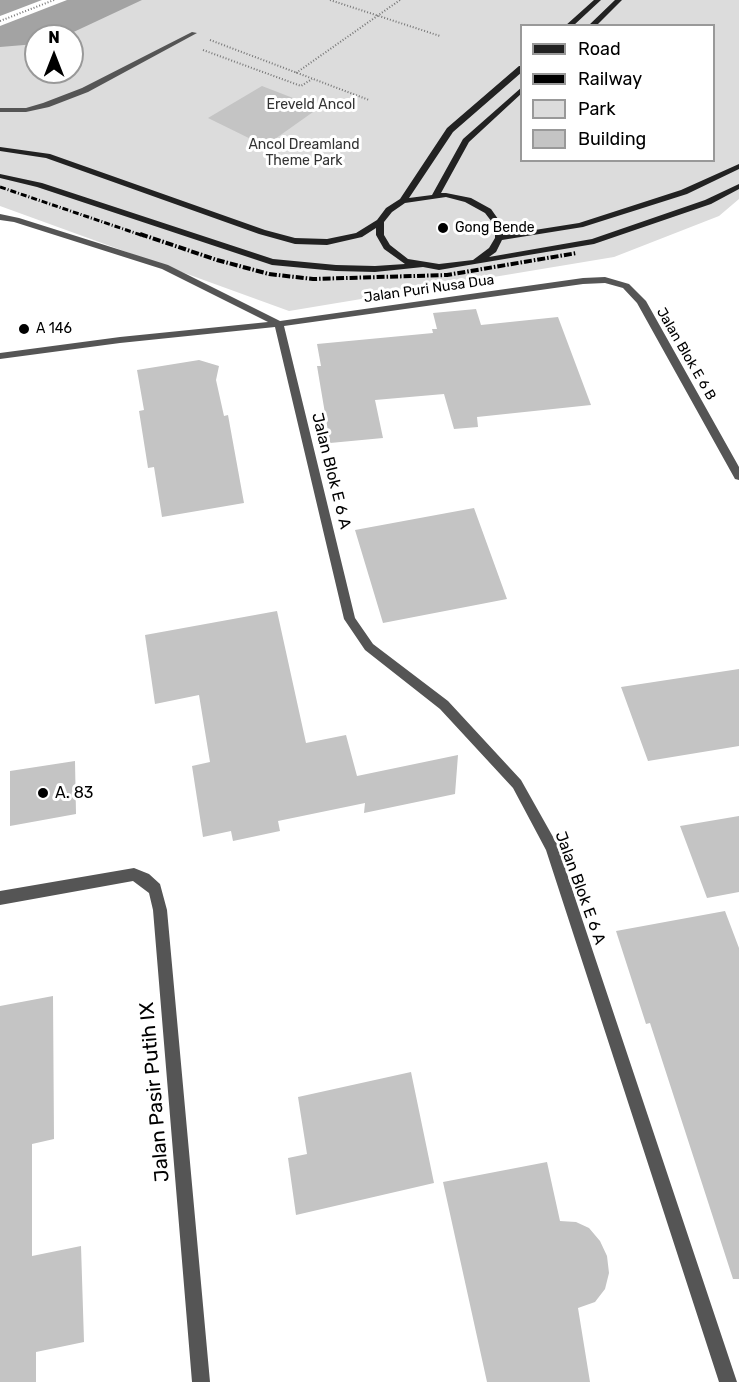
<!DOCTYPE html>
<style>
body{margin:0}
#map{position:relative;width:739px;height:1382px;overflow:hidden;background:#fff;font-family:Rubik,sans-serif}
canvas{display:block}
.legend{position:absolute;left:520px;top:24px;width:195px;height:138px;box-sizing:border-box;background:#fff;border:2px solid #999;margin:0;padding:8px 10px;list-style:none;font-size:18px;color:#000}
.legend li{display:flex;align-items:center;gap:12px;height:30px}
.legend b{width:30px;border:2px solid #999}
.north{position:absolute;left:24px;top:24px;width:60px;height:60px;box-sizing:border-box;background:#fff;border:2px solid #999;border-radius:50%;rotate:0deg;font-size:16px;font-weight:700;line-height:24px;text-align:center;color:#000}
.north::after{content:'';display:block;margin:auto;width:21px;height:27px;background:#000;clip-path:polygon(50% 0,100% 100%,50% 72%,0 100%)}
</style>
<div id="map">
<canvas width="739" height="1382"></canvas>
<ul class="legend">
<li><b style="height:8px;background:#222"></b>Road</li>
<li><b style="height:8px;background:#000"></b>Railway</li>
<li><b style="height:16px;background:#dcdcdc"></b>Park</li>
<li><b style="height:16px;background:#c4c4c4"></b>Building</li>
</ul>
<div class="north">N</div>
</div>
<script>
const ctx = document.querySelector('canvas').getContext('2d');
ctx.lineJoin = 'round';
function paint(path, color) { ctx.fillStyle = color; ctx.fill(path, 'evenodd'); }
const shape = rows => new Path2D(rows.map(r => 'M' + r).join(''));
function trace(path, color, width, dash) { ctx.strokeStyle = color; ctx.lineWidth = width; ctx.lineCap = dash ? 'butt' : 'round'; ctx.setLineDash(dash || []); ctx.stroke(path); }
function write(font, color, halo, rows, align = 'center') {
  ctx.font = font + ' Rubik,sans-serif'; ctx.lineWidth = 6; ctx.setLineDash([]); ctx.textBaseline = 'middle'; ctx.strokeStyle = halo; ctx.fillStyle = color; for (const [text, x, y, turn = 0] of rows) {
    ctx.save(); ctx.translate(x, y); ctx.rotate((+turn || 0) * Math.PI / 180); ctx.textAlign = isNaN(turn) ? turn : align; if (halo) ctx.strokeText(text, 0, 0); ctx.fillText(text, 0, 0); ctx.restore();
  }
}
paint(shape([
 [0,0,739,0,739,199,719,216,614,257,289,311,0,206],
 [522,26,714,26,714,160,522,160],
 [36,36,72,36,72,72,36,72]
]), '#dcdcdc');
paint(shape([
 [0,0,142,0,65,36,36,36,36,44,0,47]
]), '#a3a3a3');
paint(shape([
 [42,0,67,0,0,26,0,16]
]), '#fff');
paint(shape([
 [262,86,293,98,289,101,294,103,292,104,313,112,265,146,208,118],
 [476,309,481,325,558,317,591,405,477,417,478,427,454,429,444,394,375,400,383,438,330,443,317,366,321,366,317,344,433,333,432,329,437,329,433,313],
 [199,360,219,366,216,380,224,416,228,415,244,503,162,517,154,467,148,468,139,411,144,410,137,370],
 [474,508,507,599,383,623,355,530],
 [277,611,306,743,346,735,357,776,458,755,455,794,364,813,365,803,278,821,280,831,233,841,231,831,203,837,192,766,210,762,199,695,155,704,145,635],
 [739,669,739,746,648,761,621,687],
 [75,761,76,814,10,826,10,771],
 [739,816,739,892,707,898,680,826],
 [725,911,739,948,739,1279,733,1279,650,1023,646,1024,616,931],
 [53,996,54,1139,32,1144,32,1256,81,1246,84,1342,36,1352,36,1382,0,1382,0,1006],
 [411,1072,434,1183,296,1215,288,1158,307,1154,298,1097],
 [547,1162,560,1221,576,1222,589,1228,600,1241,607,1256,609,1273,605,1289,595,1302,578,1308,590,1382,487,1382,443,1182]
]), '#c4c4c4');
trace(shape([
 [330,0,440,36],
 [0,21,54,0],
 [210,40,369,100],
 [203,50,301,86,312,79],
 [296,73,400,0]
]), '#777', 2, [1, 2]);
paint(shape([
 [192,32,197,33,88,92,49,107,26,112,0,112,0,108,26,108,43,103,82,88,192,32]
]), '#555');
paint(shape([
 [0,214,19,218,168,265,280,321,583,278,605,277,629,284,646,301,739,467,739,480,735,479,637,303,623,288,605,283,583,284,284,326,355,618,373,644,448,701,521,780,557,844,737,1382,719,1382,546,850,513,788,440,709,365,650,344,619,275,327,120,343,0,359,0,353,120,337,268,322,162,269,14,222,0,220,0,214],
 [134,868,149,874,160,884,167,910,210,1382,192,1382,153,910,149,893,133,881,0,905,0,891,134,868]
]), '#555');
paint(shape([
 [594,0,601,0,573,26,565,26,594,0],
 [615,0,622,0,596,26,588,26,615,0],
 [519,66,522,66,522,72,453,132,409,198,432,195,463,139,522,87,522,93,469,142,441,193,446,193,471,198,491,209,503,226,503,235,579,223,681,190,739,164,739,169,687,194,583,227,502,240,496,252,489,257,592,239,705,200,739,184,739,189,711,204,594,244,439,270,423,267,375,272,336,271,272,265,37,187,0,178,0,174,42,183,273,259,336,265,375,266,405,264,384,249,376,235,376,228,362,237,327,245,295,244,259,234,46,158,0,151,0,147,50,154,265,230,295,238,327,239,356,233,377,220,386,208,400,199,447,128,519,66],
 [446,197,465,202,485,213,495,226,495,238,489,248,473,260,439,264,408,259,390,245,384,235,384,222,392,212,405,203,446,197]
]), '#222');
trace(shape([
 [0,187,144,236]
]), '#000', 3, [6, 2, 1, 2]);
trace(shape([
 [140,234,217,260,269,274,313,279,447,275,577,253]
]), '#000', 4, [8, 2, 1.5, 2]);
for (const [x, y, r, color] of [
 [443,228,6,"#000"],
 [24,329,6,"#000"],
 [43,793,6,"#000"]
]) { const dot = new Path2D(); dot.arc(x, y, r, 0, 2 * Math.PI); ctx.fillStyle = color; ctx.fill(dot); trace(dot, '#fff', 2); }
write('14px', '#333', '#fff', [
 ["Ereveld Ancol",311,105],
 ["Ancol Dreamland",304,145],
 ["Theme Park",304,161]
]);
write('14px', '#000', '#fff', [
 ["Gong Bende",455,228],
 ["A 146",36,329]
], 'left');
write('14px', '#000', '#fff', [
 ["Jalan Puri Nusa Dua",429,289,-8],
 ["Jalan Blok E 6 B",686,354,60]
]);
write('16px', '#000', '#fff', [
 ["Jalan Blok E 6 A",331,471,76],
 ["Jalan Blok E 6 A",580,888,70]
]);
write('16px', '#000', '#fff', [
 ["A. 83",55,793]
], 'left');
write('20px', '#000', '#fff', [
 ["Jalan Pasir Putih IX",155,1092,-95]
]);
</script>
